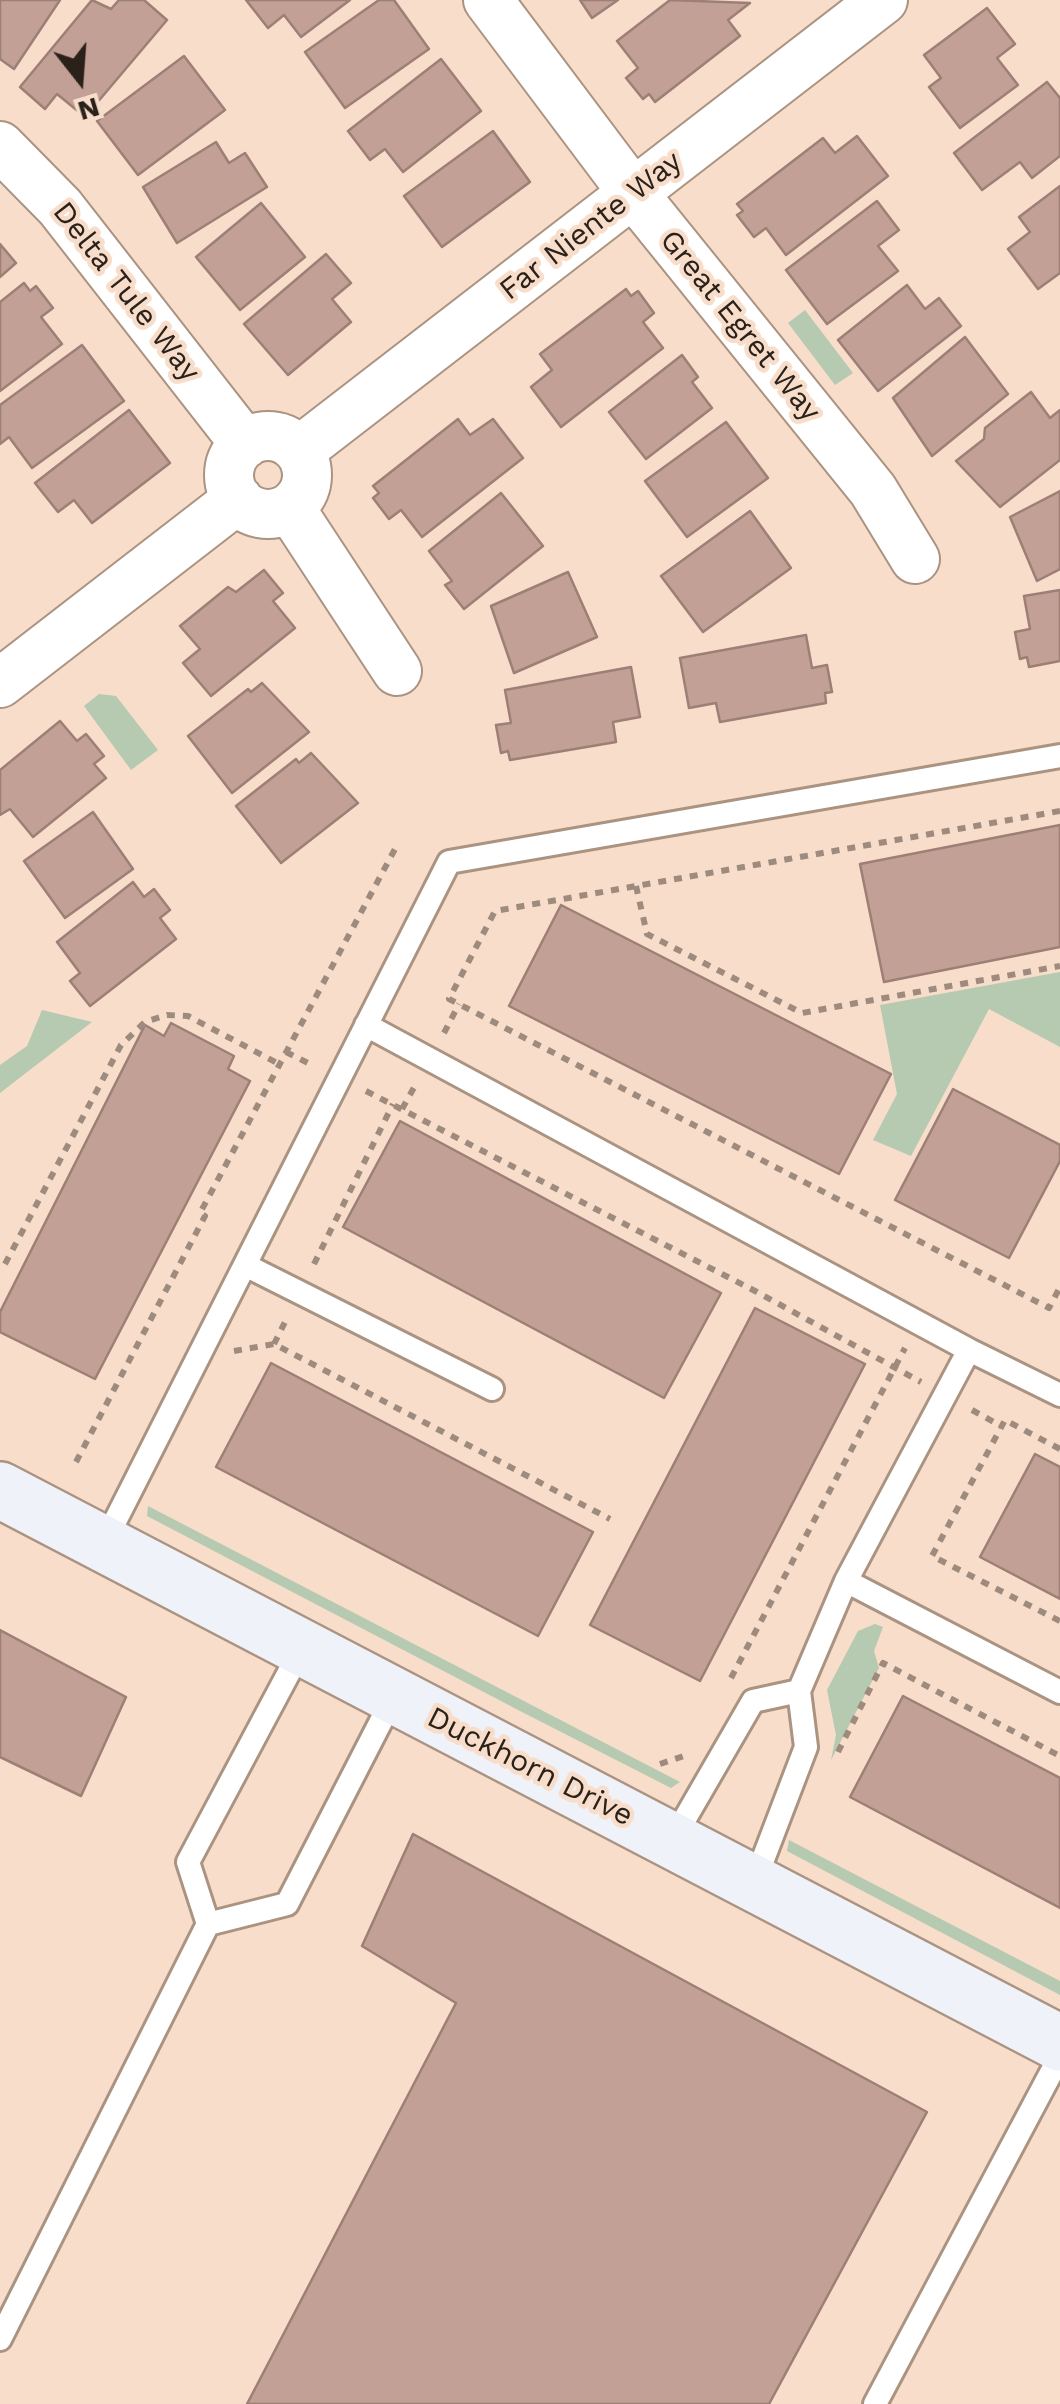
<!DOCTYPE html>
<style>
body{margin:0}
#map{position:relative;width:1060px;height:2404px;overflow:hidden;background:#f7ddca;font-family:"Work Sans",sans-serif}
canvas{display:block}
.north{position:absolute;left:30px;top:30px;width:100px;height:100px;-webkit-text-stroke:8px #f7ddca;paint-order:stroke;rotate:163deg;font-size:28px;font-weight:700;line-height:40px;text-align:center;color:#2a211a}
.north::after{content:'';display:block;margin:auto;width:35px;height:45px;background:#2a211a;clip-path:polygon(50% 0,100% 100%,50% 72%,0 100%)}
</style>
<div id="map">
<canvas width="1060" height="2404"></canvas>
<div class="north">N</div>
</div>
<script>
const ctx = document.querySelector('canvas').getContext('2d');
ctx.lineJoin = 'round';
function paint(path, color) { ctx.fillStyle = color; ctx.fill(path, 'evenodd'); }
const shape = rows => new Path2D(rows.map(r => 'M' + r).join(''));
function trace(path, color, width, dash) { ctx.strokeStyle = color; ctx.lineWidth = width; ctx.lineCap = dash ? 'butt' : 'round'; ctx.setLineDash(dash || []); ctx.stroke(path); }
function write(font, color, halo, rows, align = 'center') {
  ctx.font = font + ' "Work Sans",sans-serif'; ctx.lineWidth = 9; ctx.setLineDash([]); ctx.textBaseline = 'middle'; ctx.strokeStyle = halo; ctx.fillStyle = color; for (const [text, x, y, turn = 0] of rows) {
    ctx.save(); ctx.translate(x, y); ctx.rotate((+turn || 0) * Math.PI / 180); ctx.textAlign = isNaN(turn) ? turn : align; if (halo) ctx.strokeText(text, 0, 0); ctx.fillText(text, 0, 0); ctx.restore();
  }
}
paint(shape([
 [805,310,853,373,835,385,788,323],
 [99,694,116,696,158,750,131,770,84,706],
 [1060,972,1060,1047,989,1009,911,1156,873,1140,897,1094,880,1005],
 [42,1010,92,1022,0,1093,0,1065,27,1046],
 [148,1506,680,1782,671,1788,522,1712,147,1516],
 [875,1624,883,1627,874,1651,879,1668,831,1760,836,1735,827,1690,858,1631],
 [789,1840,1060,1981,1060,1995,787,1851]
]), '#b5cab1');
const building = shape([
 [0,0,60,0,14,69,0,59,0,0],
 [92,0,111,9,119,0,144,0,167,20,85,117,57,94,45,109,20,87,92,0],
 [246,0,350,0,301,37,284,15,268,28,246,0],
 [379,0,394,0,429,49,345,108,305,52,379,0],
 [580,0,618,0,592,18,580,0],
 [670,0,750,3,728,20,740,36,655,102,649,94,643,99,626,78,638,68,617,41,670,0],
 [987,8,1015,44,997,58,1018,85,960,128,929,87,941,78,924,55,987,8],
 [184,56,225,110,138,175,97,121,184,56],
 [441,59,481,111,403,172,385,149,370,160,348,131,441,59],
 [1047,82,1060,98,1060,156,1032,178,1020,162,982,190,954,153,1047,82],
 [493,131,530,182,442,247,404,196,493,131],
 [857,136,888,176,786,255,766,228,754,237,737,215,743,211,737,204,823,138,835,153,857,136],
 [216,142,229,163,245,153,267,187,177,243,143,187,216,142],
 [1060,186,1060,273,1038,289,1008,249,1030,232,1019,217,1060,186],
 [877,201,899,230,878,246,898,271,827,324,786,270,877,201],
 [261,203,305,257,240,310,196,257,261,203],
 [0,244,16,263,0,277,0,244],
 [326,254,351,283,332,299,351,322,288,375,244,324,326,254],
 [24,283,30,291,36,286,53,308,41,317,62,344,0,391,0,302,24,283],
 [907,285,925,309,939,298,961,326,878,391,838,340,907,285],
 [626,289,631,296,638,291,654,313,643,322,663,348,561,427,531,387,552,370,540,354,626,289],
 [965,337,1008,394,932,456,893,398,965,337],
 [82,345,124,401,32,468,9,437,0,444,0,405,82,345],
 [682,355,698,377,692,382,712,408,646,459,609,412,682,355],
 [1031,392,1050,418,1060,410,1060,460,1000,507,956,461,984,439,985,428,1031,392],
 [129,410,170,463,92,523,74,500,58,512,35,483,129,410],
 [458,419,470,435,493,419,523,458,422,537,401,510,389,519,373,498,379,493,373,486,458,419],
 [726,422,768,478,687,537,645,481,726,422],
 [1060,491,1060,569,1037,581,1010,517,1060,491],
 [501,493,543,546,464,609,445,585,452,581,429,551,501,493],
 [750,511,791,568,703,632,661,576,750,511],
 [264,570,283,593,273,601,295,628,211,696,183,663,200,649,180,626,228,587,236,592,264,570],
 [568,572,597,637,514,673,491,606,568,572],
 [1060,590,1060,661,1029,667,1027,657,1020,659,1015,632,1030,629,1024,596,1060,590],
 [806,635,812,668,827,665,832,692,825,693,826,703,720,722,716,703,689,708,680,658,806,635],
 [631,667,640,717,613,722,616,742,510,760,508,751,501,753,496,725,511,723,505,690,631,667],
 [262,683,309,732,232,793,188,736,248,689,251,692,262,683],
 [60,721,77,741,86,734,104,756,94,764,106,778,33,837,10,809,0,815,0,770,60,721],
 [311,753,358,803,281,863,236,806,296,759,299,763,311,753],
 [93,812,133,869,65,918,24,861,93,812],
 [1060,825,1060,947,884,982,860,864,1060,825],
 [133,882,144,897,154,889,170,910,160,918,176,939,90,1006,70,981,80,973,57,942,133,882],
 [561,905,891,1074,839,1174,509,1006,561,905],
 [171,1023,234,1056,228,1069,250,1081,95,1379,0,1332,0,1312,145,1025,164,1036,171,1023],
 [953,1089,1060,1145,1060,1161,1009,1258,895,1200,953,1089],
 [400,1121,721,1293,664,1398,343,1227,400,1121],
 [755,1308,865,1364,700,1681,590,1625,755,1308],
 [271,1363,593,1532,538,1636,216,1467,271,1363],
 [1035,1454,1060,1467,1060,1599,980,1557,1035,1454],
 [0,1630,126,1697,81,1796,0,1757,0,1630],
 [903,1696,1060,1778,1060,1908,850,1797,903,1696],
 [413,1834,927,2112,769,2404,247,2404,456,2003,362,1946,413,1834]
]);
paint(building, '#c3a095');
trace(building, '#9d7f76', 2.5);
const lane = shape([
 [366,1025,969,1350],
 [245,1265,492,1389],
 [103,1545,449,862,1060,756],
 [846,1581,1060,1692],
 [799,1691,846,1581,969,1350,1060,1395],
 [672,1841,753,1701,799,1691,806,1747,754,1883],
 [208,1924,287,1904,394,1696],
 [0,2339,208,1924,188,1862,302,1648],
 [875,2404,1060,2056]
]);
const street = shape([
 [488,0,633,193,873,490,915,559],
 [0,146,60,207,245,444],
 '229 475a39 39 0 1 1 78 0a39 39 0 1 1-78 0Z',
 [299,451,883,0],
 [290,508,397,671],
 [0,683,238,499]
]);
const secondary = shape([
 [0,1490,1060,2043]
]);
trace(lane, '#ab9381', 28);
trace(street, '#ab9381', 52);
trace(secondary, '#ab9381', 60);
trace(shape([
 [1060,811,495,911,449,999,1049,1308,1060,1287],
 [636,886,647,934,802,1013,1060,966],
 [444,1033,459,1004],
 [286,1052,314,1066],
 [366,1091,757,1292,921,1382],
 [402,1109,416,1084],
 [5,1264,121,1045,145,1022,167,1015,188,1016,279,1064],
 [314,1264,393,1104],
 [274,1344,286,1320],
 [234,1351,274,1344,610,1519],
 [972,1410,1001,1426],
 [1060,1449,1005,1420,932,1556,1060,1621],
 [76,1462,205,1216,200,1213,395,849],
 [731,1678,905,1348],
 [838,1752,883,1663,1060,1756],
 [660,1764,684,1756]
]), '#9e8b7d', 6, [8, 8]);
trace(lane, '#fff', 22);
trace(street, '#fff', 48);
trace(secondary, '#f0f2f9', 55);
write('30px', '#2a211a', '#f7ddca', [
 ["Far Niente Way",591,226,-38],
 ["Delta Tule Way",126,292,52],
 ["Great Egret Way",740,326,51],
 ["Duckhorn Drive",530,1767,27]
]);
</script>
